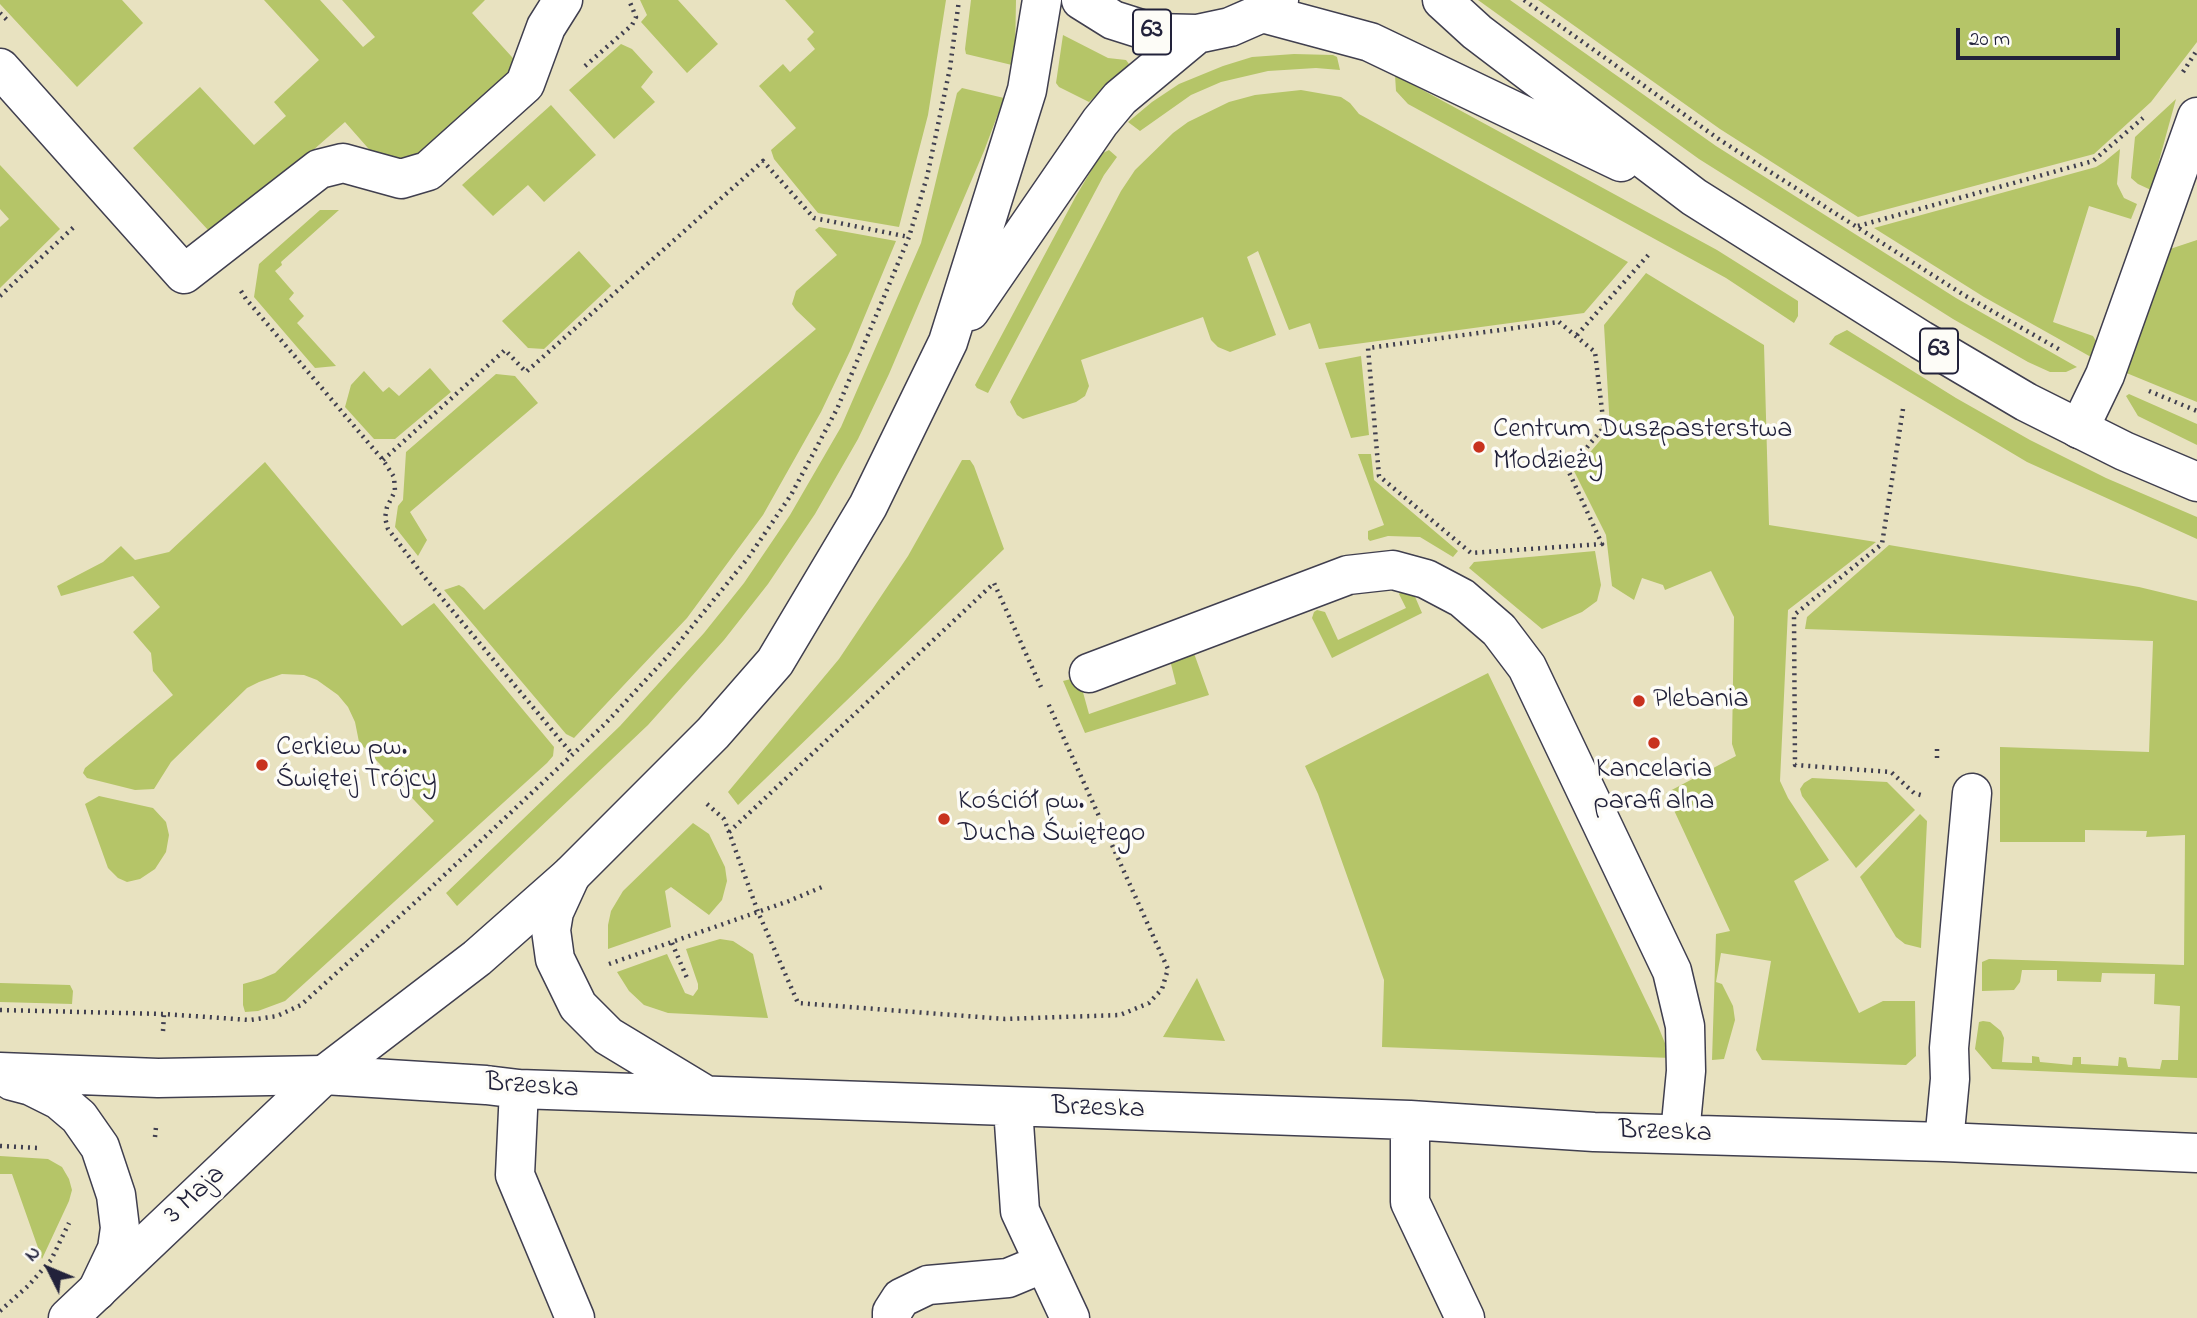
<!DOCTYPE html>
<meta charset="utf-8">
<style>
body{margin:0}
#map{position:relative;width:2197px;height:1318px;overflow:hidden;background:#e8e2c0;font-family:"Indie Flower",sans-serif}
canvas{display:block}
.north{position:absolute;left:14px;top:1234px;width:70px;height:70px;-webkit-text-stroke:5px #fdfcf7;paint-order:stroke;rotate:313deg;font-size:19px;font-weight:700;line-height:28px;text-align:center;color:#22223b}
.north::after{content:'';display:block;margin:auto;width:24px;height:32px;background:#22223b;clip-path:polygon(50% 0,100% 100%,50% 72%,0 100%)}
.scale{position:absolute;left:1956px;top:28px;width:164px;height:32px;box-sizing:border-box;border:4px solid #22223b;border-top:0;padding-left:9px;font-size:21px;line-height:24px;white-space:nowrap;color:#22223b;-webkit-text-stroke:5px #fdfcf7;paint-order:stroke}
</style>
<div id="map">
<canvas width="2197" height="1318"></canvas>
<div class="north">N</div>
<div class="scale">20 m</div>
</div>
<script>
const ctx = document.querySelector('canvas').getContext('2d');
ctx.lineJoin = 'round';
function paint(path, color) { ctx.fillStyle = color; ctx.fill(path, 'evenodd'); }
const shape = rows => new Path2D(rows.map(r => 'M' + r).join(''));
function trace(path, color, width, dash) { ctx.strokeStyle = color; ctx.lineWidth = width; ctx.lineCap = dash ? 'butt' : 'round'; ctx.setLineDash(dash || []); ctx.stroke(path); }
function write(font, color, halo, rows, align = 'center') {
  ctx.font = font + ' "Indie Flower",sans-serif'; ctx.lineWidth = 7; ctx.setLineDash([]); ctx.textBaseline = 'middle'; ctx.strokeStyle = halo; ctx.fillStyle = color; for (const [text, x, y, turn = 0] of rows) {
    ctx.save(); ctx.translate(x, y); ctx.rotate((+turn || 0) * Math.PI / 180); ctx.textAlign = isNaN(turn) ? turn : align; if (halo) ctx.strokeText(text, 0, 0); ctx.fillText(text, 0, 0); ctx.restore();
  }
}
paint(shape([
 [0,0,122,0,143,23,77,87,0,4],
 [264,0,320,0,363,47,375,37,342,0,485,0,472,13,521,67,415,160,375,156,345,122,226,227,208,230,133,148,200,87,254,145,286,116,274,102,319,60],
 [640,0,678,0,718,44,687,73,641,22,647,15],
 [785,0,946,0,928,115,899,227,818,213,774,159,771,150,796,128,759,86,783,64,790,72,815,49,807,39,814,32],
 [971,0,1016,0,1015,55,1012,65,966,54,965,49],
 [1478,0,1510,0,1716,146,1956,298,2077,367,2066,372,2050,372,2028,362,1953,319,1699,159],
 [1538,0,2197,0,2197,42,2151,102,2094,154,1858,217,1720,129],
 [1063,35,1108,58,1126,60,1129,64,1127,68,1089,102,1059,87,1056,83],
 [621,44,632,49,653,72,641,87,655,102,614,139,569,90],
 [1294,54,1333,55,1337,57,1340,70,1316,68,1268,71,1221,82,1191,95,1140,131,1128,122,1152,102,1179,84,1223,66,1252,57],
 [1395,75,1717,250,1798,301,1798,316,1794,323,1726,278,1408,104,1396,91],
 [962,88,1004,98,984,151,889,374,858,439,815,514,768,584,724,640,648,725,457,906,446,893,620,726,704,633,744,583,790,515,841,427,921,243,957,93],
 [1301,90,1341,97,1350,103,1359,114,1628,262,1584,313,1319,349,1310,323,1289,330,1258,251,1247,257,1276,335,1230,352,1218,347,1211,340,1203,317,1081,360,1089,386,1085,396,1076,402,1023,419,1017,415,1010,402,1121,191,1135,170,1173,133,1188,122,1229,102,1255,95],
 [2176,99,2151,190,2138,184,2131,178,2135,137],
 [551,105,596,155,544,202,528,185,493,216,462,185],
 [2120,149,2117,184,2124,198,2137,204,2131,219,2089,206,2053,322,2093,336,2099,346,2091,357,1984,297,1874,228,2096,167,2104,162],
 [1109,150,1117,157,1104,175,988,393,977,388,975,385,1076,196,1101,154],
 [0,165,60,229,0,288,0,227,9,219,0,209],
 [320,210,339,210,281,262,282,265,275,271,294,293,289,299,304,316,297,323,336,366,315,368,254,297,259,264],
 [819,227,896,241,851,349,821,412,763,515,687,618,574,738,566,734,444,590,459,585,464,588,484,610,816,329,796,310,792,304,796,291,837,255,815,230],
 [2197,240,2197,402,2124,372,2158,253],
 [579,251,611,286,544,349,528,348,502,321],
 [1646,273,1764,345,1769,525,1876,542,1788,610,1780,781,1788,798,1829,860,1794,881,1859,1013,1883,1001,1915,1001,1916,1056,1906,1065,1762,1060,1756,1050,1771,961,1721,953,1716,982,1722,984,1733,1006,1735,1020,1724,1059,1712,1060,1716,934,1730,931,1666,793,1736,756,1732,744,1734,617,1711,571,1665,590,1663,585,1642,578,1634,600,1612,586,1606,535,1574,471,1610,429,1604,325],
 [1847,330,1956,398,2030,440,2106,478,2197,517,2197,539,2027,462,1829,344,1835,336],
 [1361,356,1369,435,1351,438,1325,363],
 [430,368,451,392,395,439,374,439,345,407,351,385,364,371,383,392,389,387,399,396],
 [496,374,515,376,538,403,410,512,427,540,418,556,395,527,398,506,403,500,406,452],
 [2129,394,2197,424,2197,445,2138,416,2126,396],
 [1358,454,1371,454,1374,480,1458,551,1453,557,1420,537,1388,536,1370,541,1368,539,1368,531,1384,525],
 [962,460,970,460,974,466,1004,549,738,805,728,792,839,659,908,556],
 [265,462,402,626,434,603,554,747,553,756,547,763,285,1001,258,1011,245,1012,243,1005,243,984,261,979,275,973,434,821,359,742,355,722,348,707,338,695,317,680,304,675,282,674,259,682,247,688,171,762,154,789,135,790,87,778,83,773,85,768,173,695,153,671,151,653,133,632,160,607,133,576,61,596,57,586,103,562,121,546,135,560,169,552],
 [1889,545,2139,587,2197,601,2197,1078,1992,1069,1975,1049,1979,1022,1983,1021,1990,1022,2001,1031,2004,1038,2002,1062,2032,1063,2032,1056,2039,1057,2040,1062,2072,1065,2073,1057,2081,1057,2081,1064,2118,1066,2119,1057,2126,1058,2128,1067,2160,1069,2162,1060,2178,1060,2180,1006,2154,1004,2155,974,2102,973,2101,982,2057,981,2057,970,2022,970,2020,982,2014,990,1982,991,1982,962,1989,959,2184,965,2185,835,2146,837,2147,831,2085,830,2085,842,2000,842,2000,747,2149,752,2153,641,1805,629,1807,617],
 [1595,551,1601,585,1597,601,1582,612,1542,629,1469,568,1474,562],
 [1402,590,1413,592,1422,613,1332,658,1312,618,1314,612,1317,610,1325,612,1338,640,1406,608,1399,594],
 [1191,645,1209,695,1085,733,1063,681,1071,679,1081,685,1089,714,1176,684,1169,656],
 [1488,673,1658,1026,1671,1058,1382,1047,1384,980,1318,794,1305,766],
 [1812,778,1887,782,1915,810,1856,868,1802,796,1800,789,1804,783],
 [99,796,153,808,166,822,169,835,166,852,155,869,140,879,127,882,118,878,108,868,85,804],
 [1920,814,1927,821,1921,948,1905,944,1896,937,1860,877],
 [693,823,709,834,725,867,727,881,722,900,709,915,671,887,665,891,671,927,608,949,608,925,611,911,623,891],
 [720,939,733,941,753,954,768,1018,668,1013,644,1005,629,991,617,972,667,954,685,993,693,996,698,989,698,984,686,949],
 [1197,978,1225,1041,1163,1037],
 [0,983,70,985,73,991,72,1004,0,1002],
 [0,1156,48,1159,62,1167,69,1179,72,1190,69,1201,42,1259,12,1174,0,1174]
]), '#b5c568');
const minor = shape([
 [0,68,184,274,319,169,343,163,401,179,428,171,525,84,546,27,563,0],
 [2079,429,2105,375,2197,117],
 [1089,673,1348,575,1393,570,1426,579,1462,598,1499,630,1527,667,1672,971,1685,1026,1686,1071,1680,1134],
 [571,875,554,912,551,930,555,959,578,1006,608,1036,704,1094],
 [0,1072,158,1078,324,1075,486,1085,519,1089,1410,1120,1594,1132,1944,1142,2197,1153],
 [12,1081,31,1086,59,1100,79,1117,100,1147,116,1195,120,1228,117,1249,97,1291],
 [519,1089,515,1175,575,1318],
 [1013,1108,1020,1211,1070,1318],
 [1410,1120,1410,1202,1465,1318],
 [1944,1142,1950,1079,1949,1048,1972,793],
 [892,1318,892,1312,901,1298,928,1285,1008,1278,1044,1263]
]);
const major = shape([
 [1081,0,1113,20,1154,33,1197,34,1230,27,1262,13,1279,0],
 [1442,0,1477,32,1694,197,1921,340,2026,402,2124,451,2197,482],
 [1262,13,1370,42,1621,162],
 [970,311,1100,122,1120,98,1197,34],
 [68,1318,324,1075,477,958,571,875,713,733,775,662,868,506,948,342,1027,90,1042,0]
]);
trace(minor, '#403f4f', 41);
trace(major, '#403f4f', 41);
trace(shape([
 [1524,0,1720,140,1964,295,2062,351],
 [0,13,7,20],
 [585,66,632,25,636,17,629,0],
 [2183,72,2197,50],
 [1858,226,2093,161,2143,118],
 [241,291,246,299,383,460,394,477,395,491,387,507,385,518,388,529,426,579,572,754],
 [0,296,76,225],
 [1559,322,1595,352,1604,427,1568,470,1602,544,1471,553,1379,476,1368,348,1559,322],
 [1577,335,1651,252],
 [2149,391,2197,411],
 [1903,409,1882,544,1794,615,1795,765,1891,772,1914,793,1924,796],
 [383,460,505,350,526,372,763,161,814,218,909,237],
 [1937,758,1937,745],
 [707,804,724,819,729,832,758,912,798,1003,1005,1019,1120,1015,1149,1003,1162,989,1168,969,1047,701],
 [729,832,994,583,1041,687],
 [672,943,687,978],
 [609,964,789,901,822,887],
 [0,1010,164,1014,250,1020,277,1016,301,1005,421,897,605,724,667,657,748,558,791,495,837,409,909,237,927,177,950,68,959,0],
 [163,1031,164,1014],
 [155,1137,156,1127],
 [0,1146,38,1148],
 [0,1311,28,1286,51,1260,69,1223]
]), '#403f4f', 4.5, [2, 5]);
trace(minor, '#fff', 38);
trace(major, '#fff', 38);
for (const [x, y, r, color] of [
 [1479,447,7,"#c8321e"],
 [1639,701,7,"#c8321e"],
 [1654,743,7,"#c8321e"],
 [262,765,7,"#c8321e"],
 [944,819,7,"#c8321e"]
]) { const dot = new Path2D(); dot.arc(x, y, r, 0, 2 * Math.PI); ctx.fillStyle = color; ctx.fill(dot); trace(dot, '#fdfcf7', 2.5); }
for (const [x, y, w] of [
 [1152,32,38],
 [1939,351,38]
]) { const box = new Path2D(); box.roundRect(x - w / 2, y - 22.5, w, 45, 5); ctx.fillStyle = '#fdfcf7'; ctx.fill(box); trace(box, '#22223b', 2); }
write('bold 26px', '#22223b', null, [
 ["63",1152,32],
 ["63",1939,351]
]);
write('28px', '#22223b', '#fdfcf7', [
 ["Centrum Duszpasterstwa",1493,431],
 ["Młodzieży",1493,463],
 ["Plebania",1653,701],
 ["Cerkiew pw.",276,749],
 ["Świętej Trójcy",276,781],
 ["Kancelaria",1654,771,"center"],
 ["parafialna",1654,803,"center"],
 ["Kościół pw.",958,803],
 ["Ducha Świętego",958,835]
], 'left');
write('28px', '#22223b', '#fdfcf7', [
 ["Brzeska",532,1088,4],
 ["Brzeska",1098,1110,2],
 ["Brzeska",1665,1134,2],
 ["3 Maja",196,1196,-43]
]);
</script>
